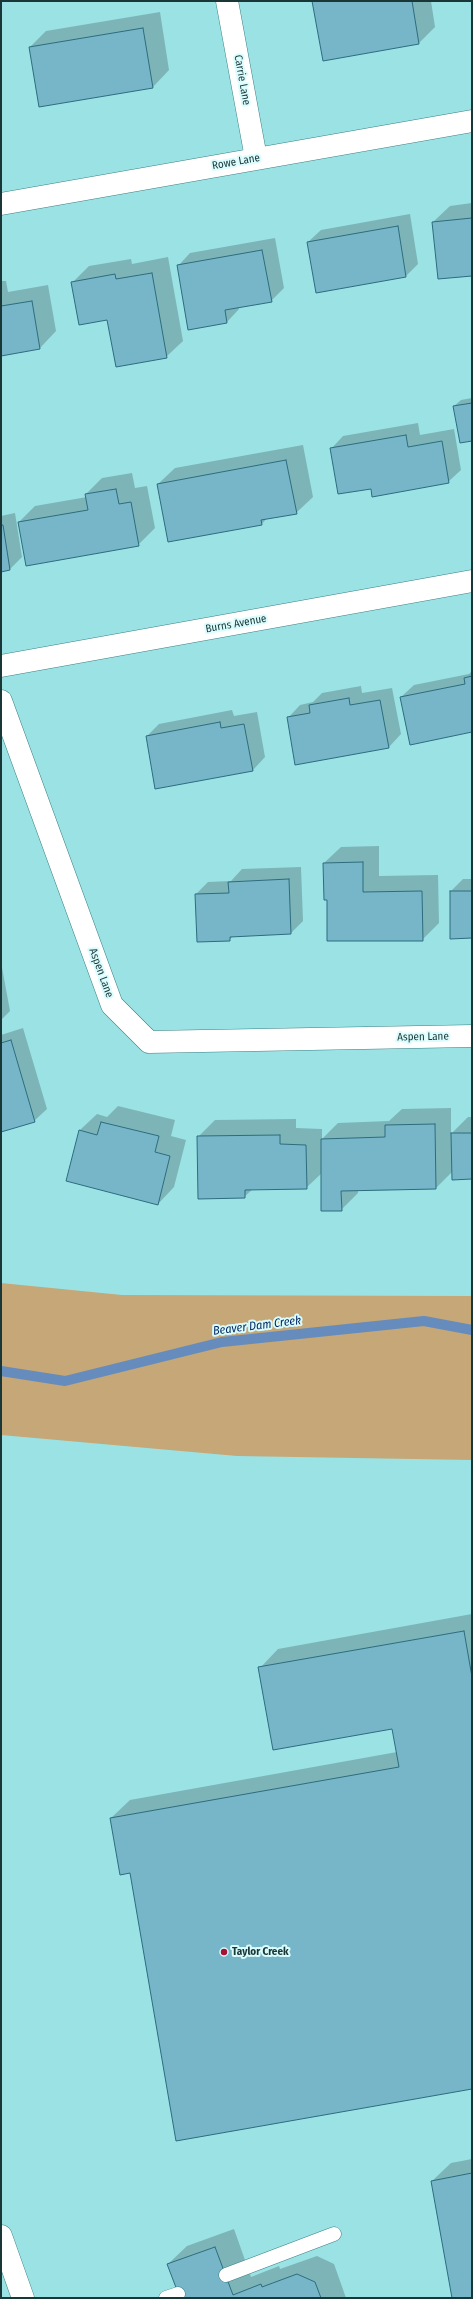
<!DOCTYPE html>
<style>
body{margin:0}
#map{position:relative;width:473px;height:2299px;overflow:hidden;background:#9be2e5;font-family:"Fira Sans Condensed",sans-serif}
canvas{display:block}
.frame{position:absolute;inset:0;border:2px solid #1a3738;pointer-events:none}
</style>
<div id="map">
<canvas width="473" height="2299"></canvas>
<div class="frame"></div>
</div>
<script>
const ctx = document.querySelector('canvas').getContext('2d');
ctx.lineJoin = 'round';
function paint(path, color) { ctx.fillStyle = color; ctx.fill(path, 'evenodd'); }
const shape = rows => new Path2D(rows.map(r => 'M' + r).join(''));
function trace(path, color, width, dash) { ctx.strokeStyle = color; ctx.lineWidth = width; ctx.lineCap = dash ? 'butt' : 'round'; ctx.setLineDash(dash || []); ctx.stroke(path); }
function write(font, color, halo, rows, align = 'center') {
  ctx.font = font + ' "Fira Sans Condensed",sans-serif'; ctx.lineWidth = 4; ctx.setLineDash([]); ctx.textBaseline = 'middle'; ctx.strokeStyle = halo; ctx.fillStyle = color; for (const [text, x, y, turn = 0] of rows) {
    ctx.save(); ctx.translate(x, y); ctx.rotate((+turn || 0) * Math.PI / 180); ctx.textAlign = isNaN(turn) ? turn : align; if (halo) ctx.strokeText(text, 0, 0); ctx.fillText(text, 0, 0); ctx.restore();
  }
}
paint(shape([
 [1,1283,122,1295,472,1296,472,1460,237,1456,1,1435]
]), '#c5a778');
paint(shape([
 [313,1,431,1,435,27,419,43,324,60],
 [160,12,169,70,153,87,30,47,46,31],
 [472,203,472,275,433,222,450,206],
 [410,214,418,264,406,276,308,242,321,230],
 [275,238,284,288,271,301,239,307,239,309,227,322,178,266,190,253],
 [168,257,183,341,166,357,108,319,72,283,89,266,131,259,132,264],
 [1,281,6,281,8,292,48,285,56,331,40,348,1,355],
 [472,398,472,440,454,406,461,400],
 [418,423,420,435,454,429,461,470,448,482,372,488,331,449,343,436],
 [303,445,313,497,296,513,267,518,262,524,158,484,175,468],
 [132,473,135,488,147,486,155,528,138,545,19,522,35,506,87,497,86,494,102,478],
 [15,513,22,557,10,569,1,571,1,516],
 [472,671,472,731,401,697,414,685,469,674],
 [361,686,362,693,392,688,401,734,389,747,288,718,300,705,313,702,322,693],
 [232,710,234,716,257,712,265,757,253,770,147,736,159,724],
 [379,846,379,876,438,875,439,923,422,940,328,898,324,863,341,847],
 [301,867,303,921,291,933,234,935,229,940,196,894,208,882,231,881,242,869],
 [463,879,472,879,472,937,451,891],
 [1,962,10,1011,1,1020],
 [23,1028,47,1109,34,1121,1,1131,1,1035],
 [118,1106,175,1120,171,1136,186,1140,174,1187,158,1204,68,1180,80,1130,97,1114,107,1117],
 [451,1108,451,1134,468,1117,472,1117,472,1178,452,1172,436,1188,358,1190,358,1193,341,1210,323,1172,306,1188,253,1189,244,1197,198,1137,215,1120,296,1119,296,1128,322,1129,322,1139,338,1123,389,1121,402,1109],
 [472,1614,472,2088,131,1872,111,1818,130,1800,397,1752,393,1728,260,1668,278,1649],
 [472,2159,472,2298,453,2298,432,2181,451,2163],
 [234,2229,251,2277,279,2266,280,2269,317,2256,334,2264,346,2298,181,2298,168,2264,187,2246]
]), '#0003');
trace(shape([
 [1,1371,65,1381,222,1342,424,1321,472,1330]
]), '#658cbc', 10);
const building = shape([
 [312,1,412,1,419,44,323,61,312,1],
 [143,28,153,88,39,107,29,47,143,28],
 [472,218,472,276,438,279,432,222,472,218],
 [398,226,406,277,316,293,307,242,398,226],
 [262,250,272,302,225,310,227,323,188,330,177,265,262,250],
 [152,273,167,358,116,367,107,320,79,325,71,282,115,274,116,279,152,273],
 [32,301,40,349,1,356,1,306,32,301],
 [472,403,472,441,460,443,453,406,472,403],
 [406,435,408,447,442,441,449,483,372,497,371,489,338,494,330,448,406,435],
 [286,460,297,514,261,520,262,525,168,542,157,484,286,460],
 [116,489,119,504,131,502,139,546,26,566,18,522,88,510,85,494,116,489],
 [1,525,3,525,10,570,1,572,1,525],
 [472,676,472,732,410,745,400,697,465,684,464,678,472,676],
 [349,698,350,705,380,700,389,748,295,765,287,717,310,713,309,705,349,698],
 [220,722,221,728,244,724,253,771,155,789,146,736,220,722],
 [363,862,363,892,422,891,423,941,327,941,327,900,324,900,323,863,363,862],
 [289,879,291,934,230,937,230,941,197,942,195,894,229,893,228,882,289,879],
 [450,891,472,891,472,938,450,939,450,891],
 [11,1040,35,1122,1,1132,1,1043,11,1040],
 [101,1122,159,1136,155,1152,170,1156,158,1205,66,1181,79,1130,97,1135,101,1122],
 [435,1124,436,1189,341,1191,342,1211,321,1211,321,1139,385,1137,385,1125,435,1124],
 [451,1133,472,1133,472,1179,452,1180,451,1133],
 [280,1135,280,1144,306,1145,307,1189,245,1190,245,1198,198,1199,197,1136,280,1135],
 [464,1631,472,1677,472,2089,176,2141,130,1873,120,1875,110,1818,399,1767,392,1729,273,1750,258,1667,464,1631],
 [472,2173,472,2298,452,2298,431,2181,472,2173],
 [215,2247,233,2295,261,2284,262,2287,297,2274,315,2282,321,2298,180,2298,167,2264,215,2247]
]);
paint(building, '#77b6c9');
trace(building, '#2c6c7e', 1);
const lane = shape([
 [226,2275,334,2234],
 [166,2298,178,2294]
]);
const street = shape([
 [227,1,256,158],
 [1,204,472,121],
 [1,666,472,581],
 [1,701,112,1005,149,1042,472,1036]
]);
const secondary = shape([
 [1,2236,23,2298]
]);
trace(lane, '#3a8184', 15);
trace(street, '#3a8184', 23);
trace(secondary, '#3a8184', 23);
trace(lane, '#fff', 14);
trace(street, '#fff', 22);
trace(secondary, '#fff', 22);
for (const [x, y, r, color] of [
 [224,1952,4,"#a91130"]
]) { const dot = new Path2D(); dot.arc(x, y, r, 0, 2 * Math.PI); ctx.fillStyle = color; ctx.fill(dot); trace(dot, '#dafcfd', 1.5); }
write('11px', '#1a3738', '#dafcfd', [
 ["Carrie Lane",242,80,80],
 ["Rowe Lane",236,162,-10],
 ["Burns Avenue",236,624,-10],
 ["Aspen Lane",101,973,70],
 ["Aspen Lane",423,1037,-1]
]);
write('bold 11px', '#1a3738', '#dafcfd', [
 ["Taylor Creek",232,1952]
], 'left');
write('italic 12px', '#00255e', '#dafcfd', [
 ["Beaver Dam Creek",257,1326,-7]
]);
</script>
